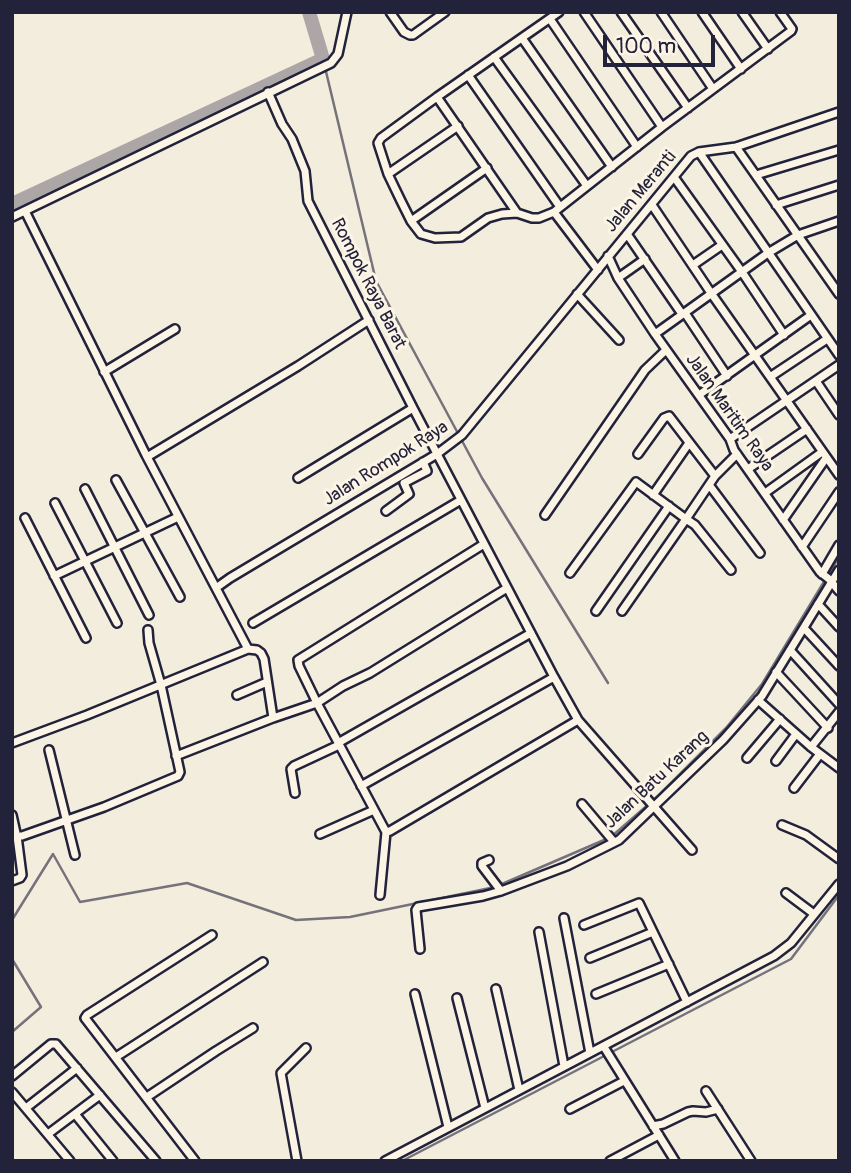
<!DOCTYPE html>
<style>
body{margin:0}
#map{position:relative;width:851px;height:1173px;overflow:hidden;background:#f3edde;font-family:Pangolin,sans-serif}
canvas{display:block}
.frame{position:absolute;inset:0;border:14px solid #22223b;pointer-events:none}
.scale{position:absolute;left:603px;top:35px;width:112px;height:32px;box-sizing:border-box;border:4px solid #22223b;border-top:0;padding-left:9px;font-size:21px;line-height:24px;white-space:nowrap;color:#22223b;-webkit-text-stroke:5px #fcf5e5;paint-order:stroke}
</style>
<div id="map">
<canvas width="851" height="1173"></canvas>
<div class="frame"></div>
<div class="scale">100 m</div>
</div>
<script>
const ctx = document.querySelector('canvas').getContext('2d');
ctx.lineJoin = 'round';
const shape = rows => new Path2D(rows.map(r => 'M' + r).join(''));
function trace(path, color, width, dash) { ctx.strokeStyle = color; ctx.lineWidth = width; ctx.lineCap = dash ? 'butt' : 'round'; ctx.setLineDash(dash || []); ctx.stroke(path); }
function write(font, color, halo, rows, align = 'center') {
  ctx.font = font + ' Pangolin,sans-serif'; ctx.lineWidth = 6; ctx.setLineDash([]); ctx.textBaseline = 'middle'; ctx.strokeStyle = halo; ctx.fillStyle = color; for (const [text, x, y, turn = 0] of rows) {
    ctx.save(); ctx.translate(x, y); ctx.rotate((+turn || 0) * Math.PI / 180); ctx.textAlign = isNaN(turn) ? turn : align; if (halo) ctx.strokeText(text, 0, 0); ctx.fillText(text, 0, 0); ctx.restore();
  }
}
trace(shape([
 [323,59,376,281,482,478,608,683],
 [12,920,53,854,80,902,187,883,296,920,350,917,495,887,611,837,658,796,726,728,762,684,839,557],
 [12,959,41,1007,12,1032],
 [402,1161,791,959,839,895]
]), '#75727b', 2.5);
trace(shape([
 [12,204,323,59,309,12]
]), '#aca7a6', 14);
const minor = shape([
 [390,12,404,32,410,35,413,35,445,12],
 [584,12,662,127],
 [621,12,688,108],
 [661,12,713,89],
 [702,12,741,69],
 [742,12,768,49],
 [550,19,637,147],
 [522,38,612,167],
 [494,57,587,186],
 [468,75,560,207],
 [268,92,282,124,292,139,305,171,308,201,413,408],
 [437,97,517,213],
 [736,147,839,294],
 [699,152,839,355],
 [388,174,458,126],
 [756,175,839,150],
 [674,177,742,272,784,335],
 [652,205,711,293,839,475],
 [776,205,839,185],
 [554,212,539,218,532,218,517,213,502,214,488,218,461,237,435,238,421,234,411,221,401,201,388,174,378,143,381,138,437,97,559,12],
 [12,217,331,63,338,54,347,12],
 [411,221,487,168],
 [627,234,682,314],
 [608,256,618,278,655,334,730,439,734,450,820,572,829,579,839,591],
 [693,265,722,245],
 [598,270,554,212,662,127,791,31,792,29,780,12],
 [618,278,645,259],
 [577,294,619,340],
 [685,313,727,376],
 [655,334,768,253,798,235,839,221],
 [104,372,175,329],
 [770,377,827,339],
 [816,381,839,415],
 [699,395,811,315],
 [730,439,839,365],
 [638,454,664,418,669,416,715,476],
 [147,457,298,366,369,320],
 [748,469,807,429],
 [298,478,413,408,554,677,578,720],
 [116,480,180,597],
 [710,486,760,553],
 [85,489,149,615],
 [765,493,822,452],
 [653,495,689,443],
 [55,503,117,623],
 [386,511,409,494,404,483,427,471,423,462],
 [545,515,645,370,666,350],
 [25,518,86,638],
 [783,520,826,458],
 [484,544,298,660,299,666,317,703,386,832,390,831,578,720,692,850],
 [802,547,839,492],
 [570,573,636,482,686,519,715,476,737,454],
 [822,574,839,545],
 [54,576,178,517],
 [216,588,230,578,437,454,462,435,691,156,699,152,736,147,839,112],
 [818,604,839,627],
 [596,611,669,506],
 [622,611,686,519,695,525,731,570],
 [253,623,461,500],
 [804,628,839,666],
 [248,649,257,650,261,653,264,659,273,718],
 [790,650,839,704],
 [776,672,828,728],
 [237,695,267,682],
 [758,700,811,747,839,768],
 [12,743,87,715,248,649,146,455,25,211],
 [338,743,531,633],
 [811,747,839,712],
 [49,750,75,855],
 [176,756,273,718,317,703,343,686,370,673,507,588],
 [747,758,780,719],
 [776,761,796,734],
 [361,786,554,677],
 [794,788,820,754],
 [295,793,291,769,294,766,339,745],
 [582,804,614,842],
 [12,815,16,833,17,836,22,836,104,807,178,776,180,772,161,685,149,643,148,630],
 [782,825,806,835,839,859],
 [320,834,374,810],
 [489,860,482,863,482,866,501,891],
 [12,881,20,878,22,875,17,836],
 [786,893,814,914],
 [380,895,386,832],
 [564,918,590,1053],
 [584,925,639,903,687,1002],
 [539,932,564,1066],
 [420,949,416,910,418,907,483,896,501,891,567,866,619,840,723,740,762,696,839,570],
 [590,958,653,932],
 [496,989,519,1090],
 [415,994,448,1127],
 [596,994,669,964],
 [457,998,485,1108],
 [604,1047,675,1161],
 [116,1057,263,962],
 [12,1076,51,1044,56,1044,156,1161],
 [706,1091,751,1161],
 [12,1092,70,1161],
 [147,1097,216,1051,253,1028],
 [26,1108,77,1068],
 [570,1109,624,1081],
 [75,1114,113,1161],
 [653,1126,663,1124,688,1112,693,1111,706,1112,718,1109],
 [48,1134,100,1095],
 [195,1161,85,1018,87,1015,212,935],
 [297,1161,281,1073,306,1048],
 [385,1161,774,956,791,943,839,884],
 [610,1161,659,1135]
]);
trace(minor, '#22223b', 12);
trace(minor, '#fcf5e5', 7);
write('18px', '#22223b', '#fcf5e5', [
 ["Jalan Meranti",641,192,-50],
 ["Rompok Raya Barat",368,284,63],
 ["Jalan Maritim Raya",729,413,55],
 ["Jalan Rompok Raya",386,464,-32],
 ["Jalan Batu Karang",657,780,-43]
]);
</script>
